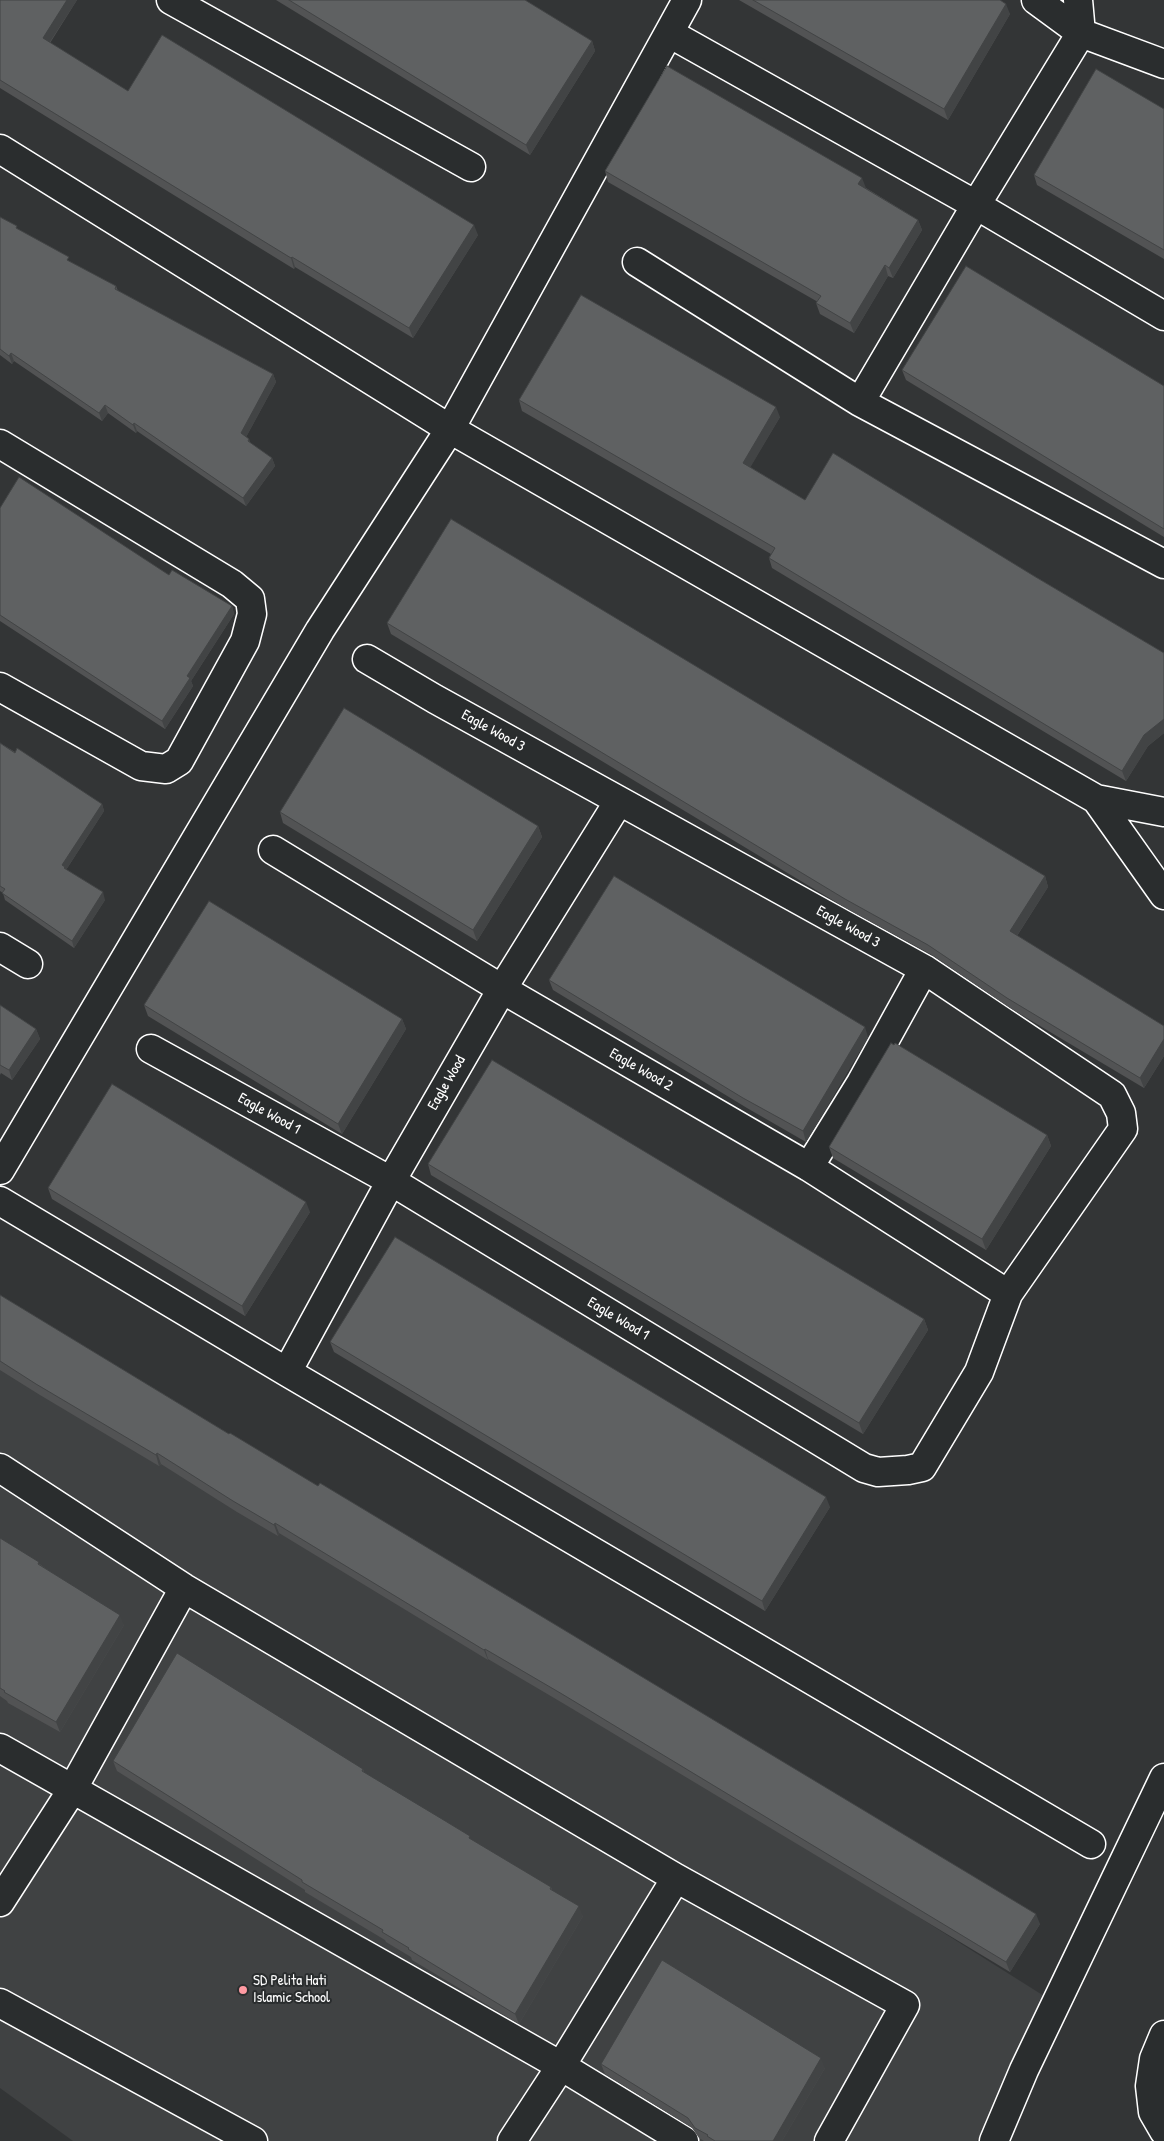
<!DOCTYPE html>
<style>
body{margin:0}
canvas{display:block;background:#333536}
</style>
<canvas width="1164" height="2141"></canvas>
<script>
const ctx = document.querySelector('canvas').getContext('2d');
ctx.lineJoin = 'round';
function paint(path, color) { ctx.fillStyle = color; ctx.fill(path, 'evenodd'); }
const shape = rows => new Path2D(rows.map(r => 'M' + r).join(''));
function trace(path, color, width, dash) { ctx.strokeStyle = color; ctx.lineWidth = width; ctx.lineCap = dash ? 'butt' : 'round'; ctx.setLineDash(dash || []); ctx.stroke(path); }
function write(font, color, halo, rows, align = 'center') {
  ctx.font = font + ' "Patrick Hand",sans-serif'; ctx.lineWidth = 4; ctx.setLineDash([]); ctx.textBaseline = 'middle'; ctx.strokeStyle = halo; ctx.fillStyle = color; for (const [text, x, y, turn = 0] of rows) {
    ctx.save(); ctx.translate(x, y); ctx.rotate((+turn || 0) * Math.PI / 180); ctx.textAlign = isNaN(turn) ? turn : align; if (halo) ctx.strokeText(text, 0, 0); ctx.fillText(text, 0, 0); ctx.restore();
  }
}
paint(shape([
 [0,1338,1044,1996,977,2141,73,2141,0,2088]
]), '#404243');
const minor = shape([
 [171,0,471,167],
 [1036,0,1081,33],
 [1078,0,1081,33],
 [669,33,976,205,1164,316],
 [0,149,450,429,1096,799,1164,812],
 [637,262,860,402,1164,564],
 [860,402,976,205,1081,33,1164,64],
 [0,444,232,584,250,599,252,614,245,641,179,761,166,769,141,766,0,687],
 [1096,799,1164,895],
 [273,850,502,989,809,1167,1008,1294],
 [0,947,28,964],
 [151,1049,391,1181,864,1468,878,1472,908,1470,922,1467,979,1372,1008,1294,1123,1129,1121,1113,1112,1095,924,969,435,699,367,659],
 [809,1167,861,1083,924,969],
 [0,1170,320,630,450,429,687,0],
 [0,1201,287,1372,1091,1844],
 [287,1372,391,1181,502,989,619,801],
 [0,1468,184,1588,676,1878,905,2005,829,2141],
 [0,1748,561,2066,684,2141],
 [0,1902,72,1790,184,1588],
 [0,2003,253,2141],
 [1164,2035,1154,2059,1150,2086,1153,2112,1164,2131],
 [512,2141,561,2066,676,1878],
 [994,2141,1024,2070,1164,1778]
]);
trace(minor, '#fff', 31);
trace(minor, '#2a2d2e', 28);
paint(shape([
 [0,0,77,0,50,43,128,91,478,235,413,338,295,267,294,269,0,88],
 [276,0,525,0,592,41,595,51,530,155],
 [739,0,1000,0,1010,14,948,120],
 [1164,109,1164,259,1037,185,1034,175],
 [605,171,866,188,918,220,922,230,893,278,888,276,854,333,820,314,816,303,818,302,608,182],
 [0,217,18,230,71,263,116,286,118,291,273,374,276,382,246,437,249,439,250,443,272,458,275,466,246,506,137,431,136,433,108,413,102,421,14,361,12,364,0,355],
 [902,370,1164,386,1164,537,906,380],
 [519,400,780,417,750,467,805,500,1034,576,1164,653,1164,733,1148,746,1126,781,772,568,769,558,771,554,522,411],
 [0,508,169,575,232,606,234,614,191,681,193,686,165,729,0,621],
 [387,623,1045,876,1048,887,1017,936,1164,1026,1164,1056,1144,1088,1010,1008,932,955,849,910,391,634],
 [0,743,102,804,104,811,66,870,105,900,74,948,5,900,3,893,0,891],
 [280,812,538,826,542,837,477,941,283,823],
 [549,980,868,1037,806,1142,747,1108,553,990],
 [0,1005,36,1029,40,1039,12,1080,1,1073,0,1075],
 [144,1005,402,1019,406,1029,342,1134,148,1016],
 [1047,1135,1051,1146,986,1250,833,1158,829,1147],
 [428,1164,924,1319,928,1330,863,1434,431,1175],
 [48,1188,310,1212,245,1316,52,1199],
 [0,1295,229,1434,1040,1924,1010,1972,566,1705,488,1659,488,1660,279,1533,278,1536,237,1512,161,1464,159,1466,40,1395,0,1370],
 [330,1342,830,1507,765,1611,334,1352],
 [0,1538,41,1565,124,1625,60,1732,8,1703,7,1701,0,1696],
 [113,1761,363,1769,364,1772,471,1840,551,1887,552,1890,583,1916,519,2024,412,1960,411,1957,386,1942,385,1940,305,1892,305,1890,117,1771],
 [601,2064,825,2068,782,2141,704,2141,699,2138,692,2128,605,2074]
]), '#525354');
paint(shape([
 [67,0,77,0,46,48,43,38],
 [1006,4,1010,14,948,120,944,109],
 [592,41,595,51,530,155,526,145],
 [862,178,866,188,862,194,858,184],
 [918,220,922,230,893,278,889,268],
 [474,225,478,235,413,338,409,328],
 [292,257,295,267,294,269,291,258],
 [885,265,888,276,854,333,850,323],
 [11,353,14,361,12,364,9,356],
 [273,374,276,382,244,441,241,433],
 [105,405,108,413,102,421,99,413],
 [776,407,780,417,747,473,743,463],
 [134,423,137,431,136,433,133,425],
 [272,458,275,466,246,506,243,498],
 [232,606,234,614,191,681,193,686,165,729,162,721,187,676],
 [1164,719,1164,733,1148,746,1126,781,1122,771,1144,735],
 [102,804,104,811,66,870,68,874,62,865],
 [538,826,542,837,477,941,473,930],
 [1045,876,1048,887,1013,942,1010,931],
 [103,892,105,900,74,948,72,941],
 [402,1019,406,1029,342,1134,338,1124],
 [865,1027,868,1037,806,1142,803,1131],
 [36,1029,40,1039,12,1080,9,1070],
 [1164,1039,1164,1056,1144,1088,1140,1078],
 [1047,1135,1051,1146,986,1250,982,1239],
 [306,1202,310,1212,245,1316,242,1306],
 [924,1319,928,1330,863,1434,859,1423],
 [157,1453,161,1464,159,1466,156,1455],
 [826,1497,830,1507,765,1611,762,1601],
 [275,1523,279,1533,278,1536,274,1525],
 [120,1615,124,1625,60,1732,56,1722],
 [485,1649,488,1659,488,1660,484,1650],
 [579,1906,583,1916,519,2024,515,2014],
 [1036,1914,1040,1924,1010,1972,1006,1962],
 [821,2058,825,2068,782,2141,773,2141]
]), '#424445');
const building = shape([
 [0,0,67,0,43,38,128,91,162,35,474,225,409,328,292,257,291,258,0,80,0,0],
 [289,0,525,0,592,41,526,145,289,0],
 [753,0,1000,0,1006,4,944,109,753,0],
 [667,66,862,178,858,184,918,220,889,268,885,265,850,323,816,303,821,296,605,171,667,66],
 [1096,69,1164,109,1164,250,1034,175,1096,69],
 [0,217,17,226,16,228,69,257,67,260,116,286,115,289,273,374,241,433,249,439,248,441,272,458,243,498,134,423,133,425,105,405,99,413,11,353,9,356,0,349,0,217],
 [966,266,1164,386,1164,529,902,370,966,266],
 [581,295,776,407,743,463,805,500,833,453,1034,576,1164,653,1164,719,1144,735,1122,771,769,558,775,548,519,400,581,295],
 [19,477,169,575,172,570,232,606,187,676,190,678,162,721,0,615,0,508,19,477],
 [451,519,1045,876,1010,931,1164,1026,1164,1039,1140,1078,1007,998,928,945,845,899,387,623,451,519],
 [344,708,538,826,473,930,280,812,344,708],
 [0,743,15,753,17,748,102,804,62,865,65,867,64,868,103,892,72,941,2,893,5,889,0,886,0,743],
 [614,876,865,1027,803,1131,743,1098,549,980,614,876],
 [209,901,402,1019,338,1124,144,1005,209,901],
 [0,1005,36,1029,9,1070,0,1065,0,1005],
 [891,1043,894,1045,895,1043,1047,1135,982,1239,829,1147,891,1043],
 [492,1060,924,1319,859,1423,428,1164,492,1060],
 [112,1084,306,1202,242,1306,48,1188,112,1084],
 [395,1237,826,1497,762,1601,330,1342,395,1237],
 [0,1295,229,1434,230,1433,318,1486,320,1483,1036,1914,1006,1962,562,1694,485,1649,484,1650,275,1523,274,1525,233,1501,157,1453,156,1455,36,1384,0,1361,0,1295],
 [0,1538,39,1562,38,1564,120,1615,56,1722,4,1692,5,1691,0,1688,0,1538],
 [177,1653,363,1769,362,1771,442,1819,470,1836,469,1838,551,1887,550,1889,579,1906,515,2014,408,1949,409,1948,382,1932,383,1930,302,1882,302,1880,113,1761,177,1653],
 [662,1960,821,2058,773,2141,715,2141,707,2136,708,2135,695,2128,688,2118,601,2064,662,1960]
]);
paint(building, '#5f6162');
trace(building, '#424445', 1);
for (const [x, y, r, color] of [
 [243,1990,5,"#ff9aa2"]
]) { const dot = new Path2D(); dot.arc(x, y, r, 0, 2 * Math.PI); ctx.fillStyle = color; ctx.fill(dot); trace(dot, '#2a2d2e', 2); }
write('15px', '#fff', '#2a2d2e', [
 ["Eagle Wood 3",493,731,29],
 ["Eagle Wood 3",848,927,29],
 ["Eagle Wood 2",641,1070,30],
 ["Eagle Wood",447,1083,-60],
 ["Eagle Wood 1",269,1114,29],
 ["Eagle Wood 1",618,1319,31]
]);
write('15px', '#fff', '#2a2d2e', [
 ["SD Pelita Hati",253,1981],
 ["Islamic School",253,1998]
], 'left');
</script>
